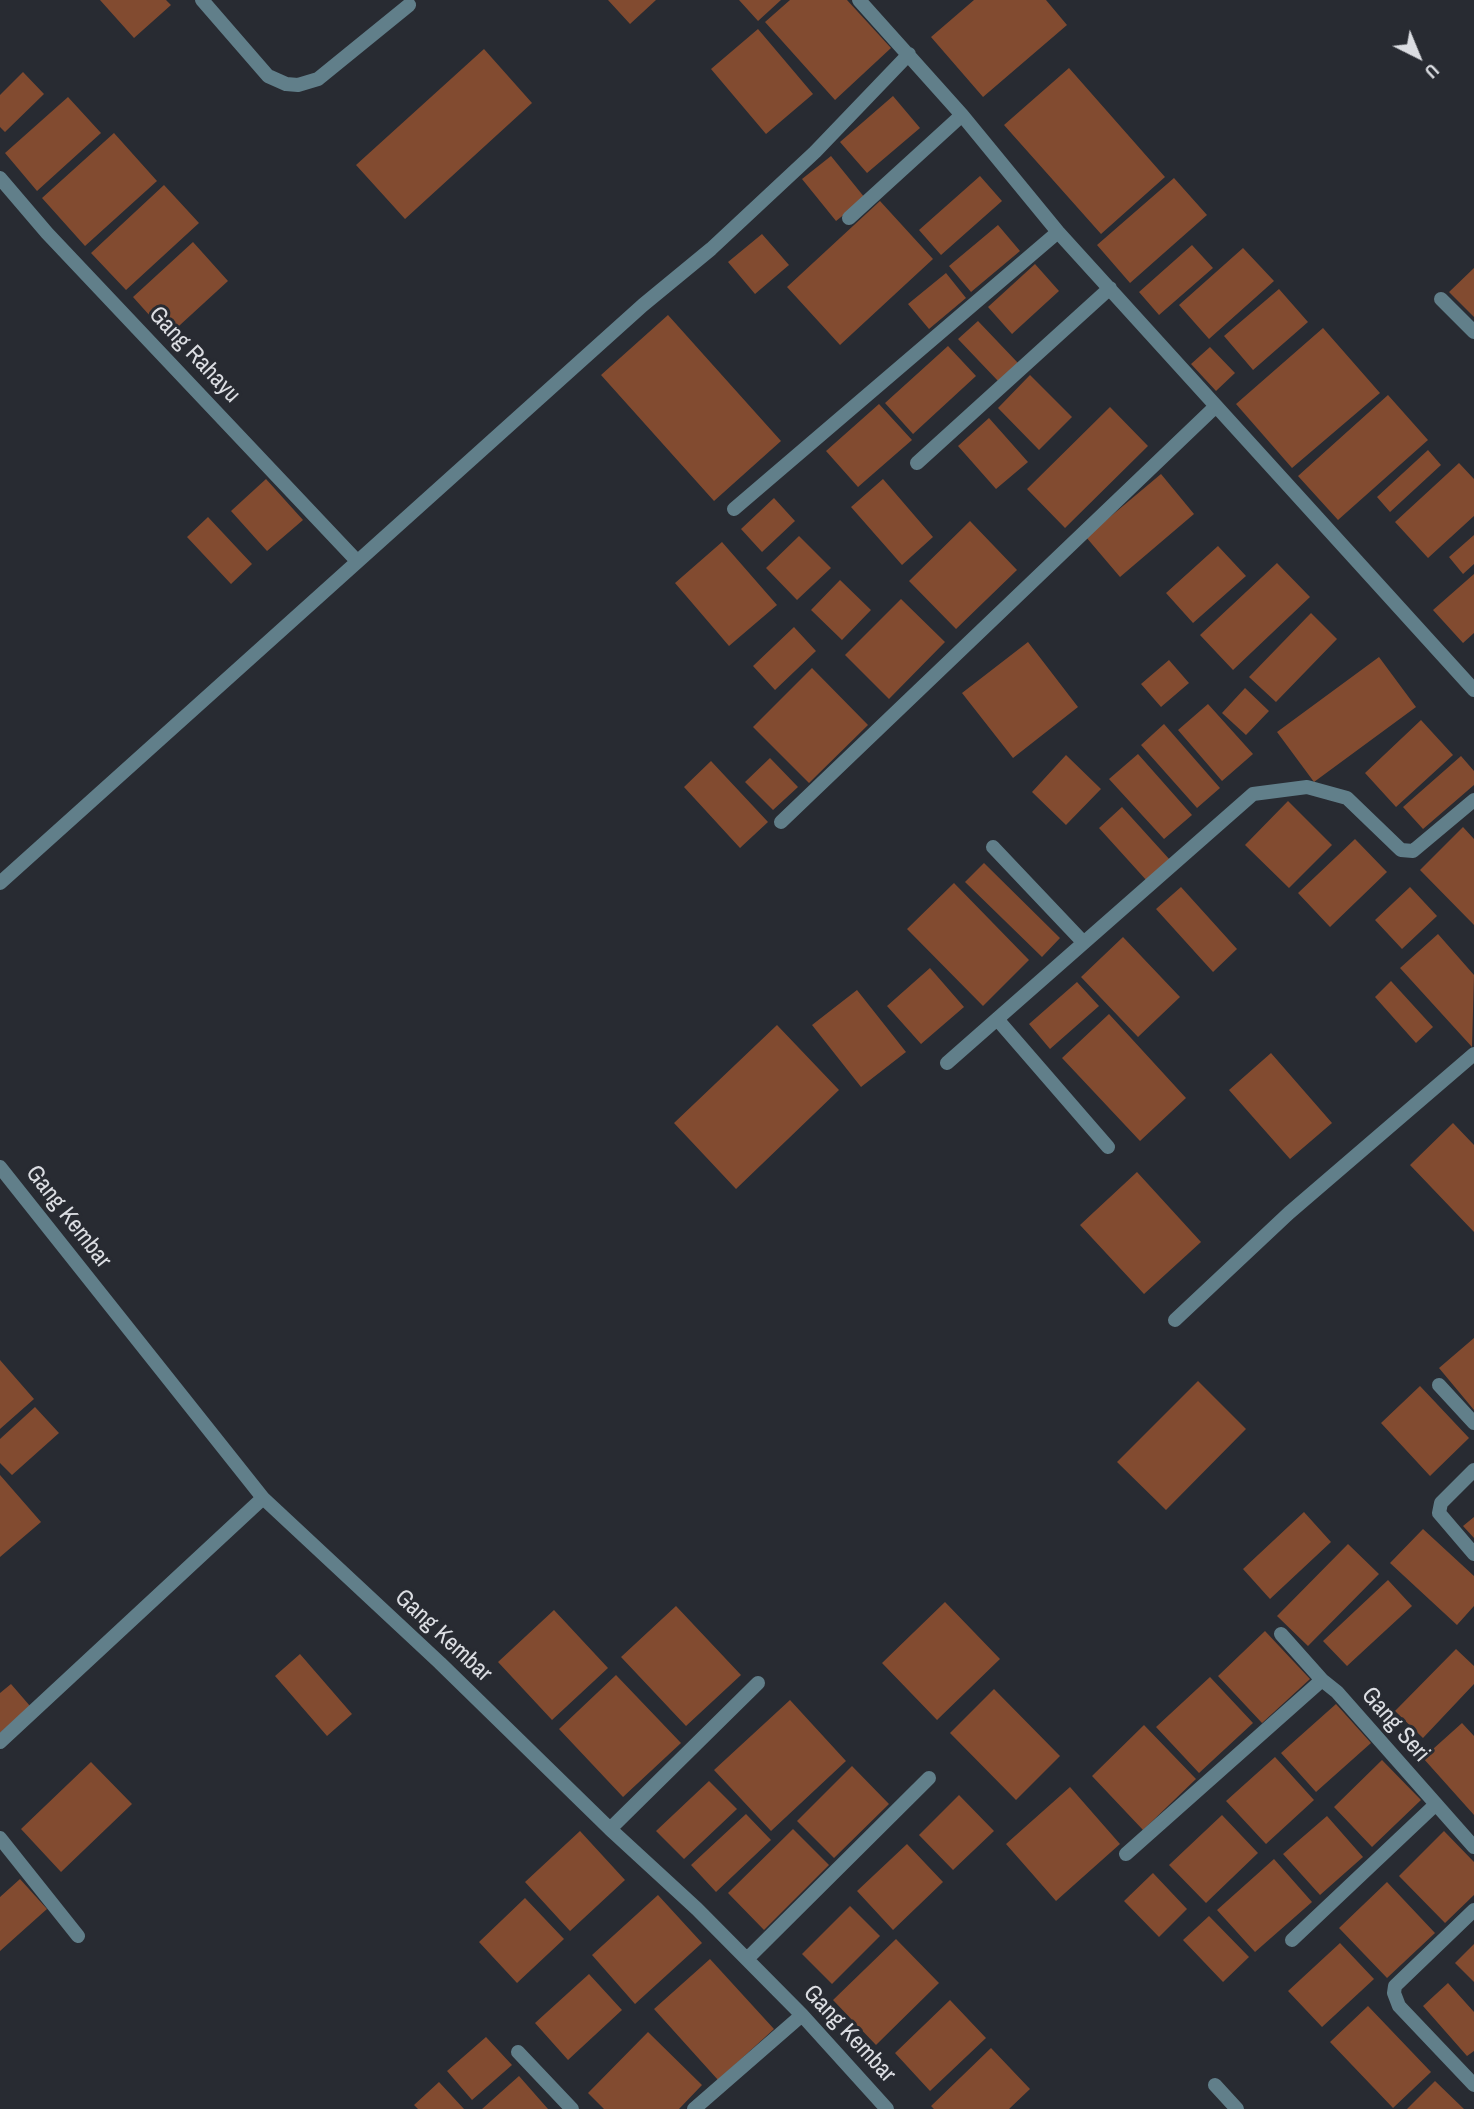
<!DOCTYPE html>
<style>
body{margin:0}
#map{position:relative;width:1474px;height:2109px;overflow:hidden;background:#282b32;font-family:"Archivo Narrow",sans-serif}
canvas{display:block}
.north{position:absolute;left:1383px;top:21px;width:70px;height:70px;-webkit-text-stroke:5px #282b32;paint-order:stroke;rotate:137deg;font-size:19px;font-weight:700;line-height:28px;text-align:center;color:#dbdde2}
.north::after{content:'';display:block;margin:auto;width:24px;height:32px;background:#dbdde2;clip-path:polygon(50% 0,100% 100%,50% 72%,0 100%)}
</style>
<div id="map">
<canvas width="1474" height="2109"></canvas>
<div class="north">U</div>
</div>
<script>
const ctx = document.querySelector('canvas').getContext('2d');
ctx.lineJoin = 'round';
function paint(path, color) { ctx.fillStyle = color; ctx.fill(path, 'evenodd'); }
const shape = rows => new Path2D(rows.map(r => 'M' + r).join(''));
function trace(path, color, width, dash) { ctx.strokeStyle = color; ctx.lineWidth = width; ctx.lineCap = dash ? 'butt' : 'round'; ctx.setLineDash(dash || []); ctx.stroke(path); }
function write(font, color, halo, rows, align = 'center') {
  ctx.font = font + ' "Archivo Narrow",sans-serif'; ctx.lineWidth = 6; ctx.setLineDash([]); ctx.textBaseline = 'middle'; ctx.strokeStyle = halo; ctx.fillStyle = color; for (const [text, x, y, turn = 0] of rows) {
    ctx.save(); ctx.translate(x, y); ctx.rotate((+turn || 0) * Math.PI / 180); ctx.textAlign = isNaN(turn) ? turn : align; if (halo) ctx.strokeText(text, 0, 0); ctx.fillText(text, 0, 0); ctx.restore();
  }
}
paint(shape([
 [100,0,166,0,171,5,134,38],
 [608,0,656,0,630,24],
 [739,0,781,0,758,21],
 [790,0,847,0,891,48,835,100,765,22],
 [974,0,1046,0,1067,25,983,97,931,37],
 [758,29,813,94,766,134,711,69],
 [484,49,532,103,405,219,356,165],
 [1069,68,1165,177,1101,234,1004,125],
 [23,72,44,94,5,132,0,127,0,95],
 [893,96,920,128,867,173,840,142],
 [68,97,101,133,37,191,5,153],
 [114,133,157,181,85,246,42,198],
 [831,156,865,198,836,221,802,179],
 [980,176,1002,201,941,255,919,230],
 [1174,178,1207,215,1130,283,1097,245],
 [164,185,199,223,126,290,91,253],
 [880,201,933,259,840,345,787,287],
 [998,225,1020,251,971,292,949,266],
 [762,234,789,265,755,294,728,262],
 [193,242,228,281,168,336,133,297],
 [1192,245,1213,268,1159,315,1139,292],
 [1243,248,1274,281,1209,339,1179,305],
 [1035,264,1059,291,1012,334,988,307],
 [1474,268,1474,317,1449,292],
 [946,273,966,298,929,329,908,304],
 [1279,289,1308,322,1253,370,1224,336],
 [668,315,781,441,714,501,601,375],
 [978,321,1018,363,998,381,958,339],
 [1323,328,1380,393,1292,468,1236,404],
 [948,346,976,376,913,434,885,403],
 [1210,347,1235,373,1216,391,1191,364],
 [1030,375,1072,417,1039,450,998,408],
 [1388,395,1428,440,1338,520,1298,476],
 [879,404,912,440,858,487,826,451],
 [1110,407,1148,446,1065,528,1027,489],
 [989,418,1028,462,996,489,958,446],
 [1428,450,1441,465,1390,512,1377,497],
 [1459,463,1474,479,1474,516,1428,558,1395,522],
 [1161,474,1194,514,1120,577,1086,537],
 [266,479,303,520,267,551,231,511],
 [883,479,933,537,902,565,851,507],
 [774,498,795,521,762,552,741,529],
 [208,517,252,564,231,584,187,537],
 [970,521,1017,570,956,629,909,581],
 [1474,535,1474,564,1463,574,1449,557],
 [799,536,831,568,797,600,766,568],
 [722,542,777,605,729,646,675,583],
 [1218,546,1246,576,1193,623,1166,593],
 [1277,563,1310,597,1233,670,1200,635],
 [1474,574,1474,633,1463,643,1433,610],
 [840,580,871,610,842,640,811,610],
 [901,599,945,642,889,699,845,655],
 [1311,613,1337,639,1276,702,1249,677],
 [794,627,816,651,775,690,753,666],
 [1028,642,1078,707,1013,758,962,693],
 [1379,657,1416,707,1314,782,1277,732],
 [1169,660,1189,683,1161,707,1141,684],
 [812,668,868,725,809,783,753,727],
 [1245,688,1269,711,1246,735,1222,713],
 [1208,704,1253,754,1222,781,1178,730],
 [1421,720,1453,755,1396,807,1365,773],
 [1164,724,1220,788,1197,808,1141,745],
 [1138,754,1192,815,1164,839,1109,779],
 [1066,755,1101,789,1066,825,1032,792],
 [1461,756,1474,771,1474,785,1423,829,1403,807],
 [770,758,798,787,773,810,745,782],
 [711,761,768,822,740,848,684,787],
 [1288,801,1332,845,1289,888,1245,845],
 [1122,807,1170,860,1147,881,1099,828],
 [1463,827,1474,839,1474,925,1420,870],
 [1355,839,1387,872,1330,927,1298,893],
 [984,863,1060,938,1042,957,965,882],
 [954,883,1029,960,983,1006,907,929],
 [1181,887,1237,949,1213,972,1156,909],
 [1410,887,1437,916,1402,949,1375,920],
 [1438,934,1474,975,1472,1047,1400,968],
 [1123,937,1180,997,1138,1037,1081,977],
 [930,968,964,1007,921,1044,887,1006],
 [1391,981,1433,1027,1416,1043,1375,997],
 [1077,982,1099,1006,1050,1049,1029,1024],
 [857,990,906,1052,861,1087,812,1025],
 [1109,1014,1186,1098,1140,1141,1062,1058],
 [777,1025,839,1090,736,1189,674,1123],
 [1271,1053,1332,1123,1290,1159,1229,1090],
 [1453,1123,1474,1145,1474,1232,1410,1165],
 [1137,1172,1201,1242,1144,1294,1080,1225],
 [1474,1338,1474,1410,1439,1368],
 [0,1360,34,1399,0,1429],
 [1198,1381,1246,1429,1166,1510,1117,1462],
 [1420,1386,1469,1438,1430,1476,1381,1423],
 [35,1407,59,1433,12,1475,0,1463,0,1439],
 [0,1475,41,1522,0,1557],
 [1304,1512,1331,1542,1270,1599,1243,1569],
 [1474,1517,1474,1538,1463,1526],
 [1423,1529,1474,1576,1474,1606,1457,1625,1390,1563],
 [1348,1544,1379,1574,1308,1646,1277,1616],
 [1388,1580,1412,1606,1347,1666,1323,1641],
 [945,1602,1000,1659,937,1720,882,1663],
 [676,1606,741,1675,686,1726,621,1657],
 [554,1610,608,1668,552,1720,498,1662],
 [1265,1631,1310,1679,1262,1723,1218,1676],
 [1456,1649,1474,1666,1474,1684,1423,1738,1395,1711],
 [300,1654,352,1714,327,1736,275,1676],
 [616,1675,681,1743,623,1797,559,1729],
 [1210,1677,1253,1723,1199,1773,1156,1727],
 [11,1684,30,1706,0,1733,0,1693],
 [994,1689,1060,1756,1016,1800,950,1733],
 [790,1700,846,1761,771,1831,714,1770],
 [1336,1704,1371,1743,1316,1792,1281,1753],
 [1462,1723,1474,1736,1474,1815,1423,1758],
 [1144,1725,1196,1779,1143,1830,1092,1776],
 [1275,1757,1314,1800,1266,1844,1226,1801],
 [1382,1760,1421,1800,1372,1847,1334,1807],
 [91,1762,132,1804,61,1872,21,1829],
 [852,1766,889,1804,834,1858,797,1821],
 [709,1781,737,1809,684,1859,656,1831],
 [1070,1787,1120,1844,1056,1901,1006,1844],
 [959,1795,994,1831,953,1870,919,1835],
 [746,1814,771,1840,716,1892,691,1865],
 [1222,1815,1258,1853,1206,1903,1169,1865],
 [1327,1816,1363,1857,1320,1895,1283,1854],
 [793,1829,829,1865,764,1930,728,1893],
 [580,1831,625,1880,570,1931,525,1882],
 [1444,1831,1474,1862,1474,1895,1445,1923,1399,1876],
 [907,1844,943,1882,893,1930,857,1891],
 [1274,1859,1312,1902,1255,1952,1217,1910],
 [1153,1873,1187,1909,1159,1937,1124,1901],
 [20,1879,47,1909,0,1951,0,1897],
 [1387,1882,1435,1933,1387,1978,1339,1928],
 [658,1895,702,1943,635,2004,592,1955],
 [525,1898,564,1939,517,1983,479,1942],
 [850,1906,880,1936,832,1984,802,1954],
 [1209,1916,1249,1957,1223,1982,1183,1940],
 [896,1939,939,1983,876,2045,833,2000],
 [1340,1943,1374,1979,1322,2027,1288,1991],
 [1474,1944,1474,1982,1455,1963],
 [710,1959,774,2029,718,2080,654,2009],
 [589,1974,622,2010,568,2060,535,2023],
 [1448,1983,1474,2012,1474,2051,1467,2056,1423,2006],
 [950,2000,986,2038,930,2091,895,2053],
 [1368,2006,1431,2072,1393,2108,1330,2042],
 [648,2032,702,2085,679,2109,604,2109,588,2093],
 [486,2037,512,2065,472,2100,447,2071],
 [991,2048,1030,2089,1009,2109,934,2109,931,2106],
 [519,2076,548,2109,482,2109],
 [1435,2081,1464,2109,1407,2109],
 [439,2082,464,2109,418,2109,414,2105]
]), '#824b30');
trace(shape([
 [202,0,268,76,286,84,298,85,318,79,409,5],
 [859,0,962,115,1058,232,1474,690],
 [0,178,47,233,357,561],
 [849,218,962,115],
 [1441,299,1474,332],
 [917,463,1110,288],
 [734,509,1058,232],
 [781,822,1215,407],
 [993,847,1083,942],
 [0,883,643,305,711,249,815,152,909,54],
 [997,1019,1108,1147],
 [947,1063,1253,794,1307,787,1347,798,1401,850,1413,851,1474,800],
 [0,1167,263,1498,440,1663,610,1829,697,1909,802,2015,887,2109],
 [1175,1320,1289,1213,1474,1054],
 [1439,1385,1474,1423],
 [1474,1470,1441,1503,1439,1513,1474,1554],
 [1281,1634,1322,1680,1337,1692,1474,1847],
 [0,1742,263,1498],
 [610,1829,758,1683],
 [0,1838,78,1936],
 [1126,1854,1322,1680],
 [1474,1910,1395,1986,1394,1993,1399,2006,1474,2085],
 [1292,1940,1435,1805],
 [747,1959,929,1778],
 [518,2052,572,2109],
 [1215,2085,1237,2109],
 [694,2109,802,2015]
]), '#617f8a', 14);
write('24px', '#dbdde2', '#282b32', [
 ["Gang Rahayu",194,355,47],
 ["Gang Kembar",68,1217,52],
 ["Gang Kembar",443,1636,43],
 ["Gang Seri",1395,1725,49],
 ["Gang Kembar",849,2034,47]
]);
</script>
